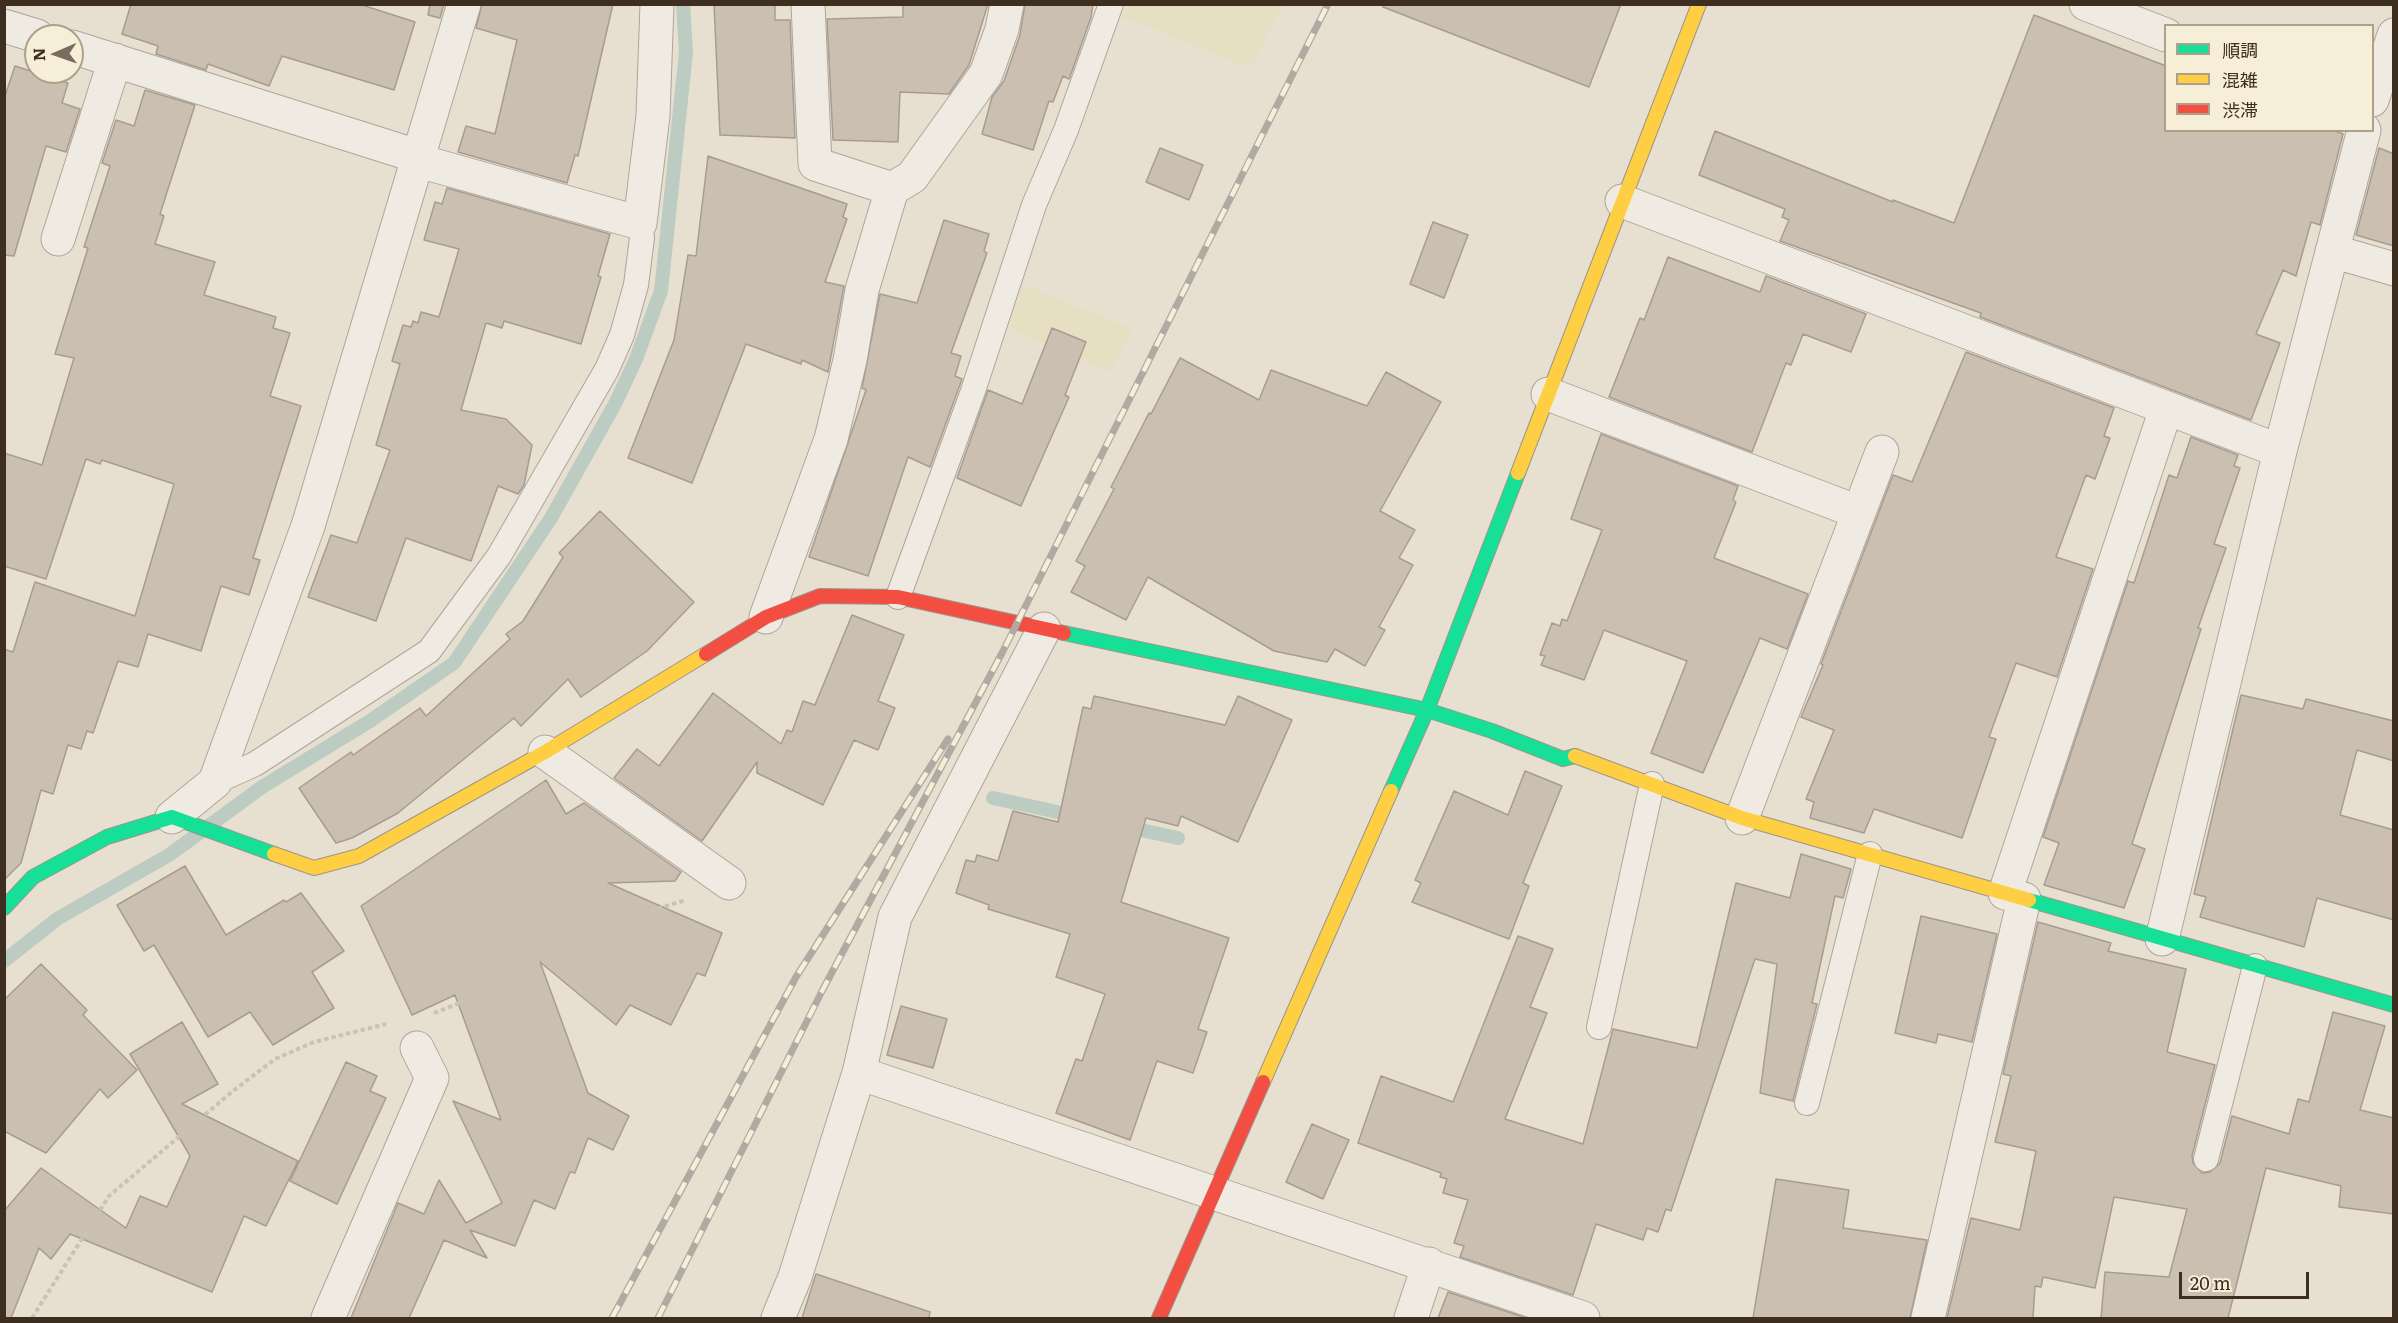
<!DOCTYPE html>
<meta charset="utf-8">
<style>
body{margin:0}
#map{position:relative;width:2398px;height:1323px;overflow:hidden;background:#e7e0d1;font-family:Literata,"Noto Sans JP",serif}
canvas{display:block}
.frame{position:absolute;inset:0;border:6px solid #3d2e20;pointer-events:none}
.legend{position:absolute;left:2164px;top:24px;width:210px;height:108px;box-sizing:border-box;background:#f7eed8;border:2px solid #ada18e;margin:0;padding:8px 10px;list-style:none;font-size:18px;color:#3d2e20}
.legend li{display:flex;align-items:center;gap:12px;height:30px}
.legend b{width:30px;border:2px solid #ada18e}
.north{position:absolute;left:24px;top:24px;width:60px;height:60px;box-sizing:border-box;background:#f7eed8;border:2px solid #ada18e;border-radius:50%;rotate:268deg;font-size:16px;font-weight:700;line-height:24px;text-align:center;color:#3d2e20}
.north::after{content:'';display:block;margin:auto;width:21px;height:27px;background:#786c5e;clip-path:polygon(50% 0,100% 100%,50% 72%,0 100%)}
.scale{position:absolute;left:2179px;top:1272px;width:130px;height:27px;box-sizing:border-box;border:3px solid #3d2e20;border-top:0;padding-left:8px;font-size:18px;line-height:21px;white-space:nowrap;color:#3d2e20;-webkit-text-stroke:4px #f7eed8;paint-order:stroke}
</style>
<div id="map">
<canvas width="2398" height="1323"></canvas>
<div class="frame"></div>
<ul class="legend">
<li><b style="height:8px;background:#16e098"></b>順調</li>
<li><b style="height:8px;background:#ffcf43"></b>混雑</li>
<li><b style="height:8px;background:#f24e42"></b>渋滞</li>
</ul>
<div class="north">N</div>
<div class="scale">20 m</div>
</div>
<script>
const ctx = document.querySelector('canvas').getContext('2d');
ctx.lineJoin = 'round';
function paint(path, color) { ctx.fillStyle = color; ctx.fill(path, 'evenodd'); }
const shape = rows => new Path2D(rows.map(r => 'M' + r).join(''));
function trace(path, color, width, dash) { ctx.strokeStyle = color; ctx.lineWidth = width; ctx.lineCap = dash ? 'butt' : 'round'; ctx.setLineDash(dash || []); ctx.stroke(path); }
paint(shape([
 [1125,5,1125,4,1283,5,1250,68,1122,16],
 [1019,283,1132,329,1110,372,1004,326]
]), '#e6dfc2');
trace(shape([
 [993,798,1076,816],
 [1127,827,1178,838],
 [4,961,57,919,169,855,262,787,370,721,454,663,551,518,616,402,636,359,661,291,686,52,683,4]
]), '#bcccc2', 14);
const building = shape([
 [131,4,359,4,415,22,394,90,282,56,269,86,208,64,206,70,156,54,158,46,122,34,131,4],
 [430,4,444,4,440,18,428,15,430,4],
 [482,4,613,4,578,156,575,155,567,183,458,152,466,126,495,134,517,40,476,28,482,4],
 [714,4,775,4,775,20,790,20,795,138,720,135,714,4],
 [903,4,988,4,969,65,949,94,900,92,898,142,833,140,827,19,903,17,903,4],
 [1025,4,1093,4,1091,17,1072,71,1069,79,1063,76,1053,102,1049,101,1033,150,982,134,992,97,1004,81,1020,35,1025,4],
 [1383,4,1621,4,1589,87,1383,7,1383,4],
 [2034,15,2166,66,2166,130,2333,130,2343,134,2320,225,2311,222,2296,276,2283,270,2256,334,2280,343,2251,420,1980,317,1981,313,1780,241,1789,220,1782,217,1785,209,1699,175,1715,131,1893,202,1893,200,1954,223,2034,15],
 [15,66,68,83,62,103,80,109,66,152,46,146,14,256,4,255,4,99,15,66],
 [145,90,195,105,160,214,164,216,155,244,215,262,204,295,276,317,273,328,290,333,270,396,301,406,253,558,260,560,249,595,221,586,201,651,148,634,138,667,118,661,93,733,87,731,81,749,68,745,53,794,41,790,21,863,4,880,4,649,13,652,35,582,135,616,174,484,102,460,100,464,86,459,46,579,4,566,4,453,42,465,74,358,55,354,88,248,84,247,110,166,102,163,116,120,134,126,145,90],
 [1160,148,1203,165,1189,200,1146,182,1160,148],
 [2379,148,2394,154,2394,246,2356,235,2379,148],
 [708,156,847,204,843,217,847,219,825,282,844,286,828,372,802,360,801,364,746,344,692,483,628,458,674,340,688,255,696,256,708,156],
 [447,188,610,234,598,276,601,277,581,344,504,321,502,328,486,323,461,410,506,419,532,445,524,485,518,494,498,486,471,561,406,538,376,621,308,597,331,535,357,543,390,450,376,445,400,364,392,361,403,325,411,327,413,321,418,323,421,312,439,317,459,249,424,240,435,202,442,204,447,188],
 [944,220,989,234,984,251,987,253,951,353,961,356,955,376,962,379,930,467,908,457,868,576,809,557,866,390,862,388,880,294,917,303,944,220],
 [1433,222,1468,235,1444,298,1410,284,1433,222],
 [1668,257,1760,292,1766,276,1866,314,1851,352,1803,334,1791,365,1786,363,1752,452,1609,397,1640,318,1644,320,1668,257],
 [1052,328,1086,342,1065,395,1069,397,1021,506,957,478,988,390,1022,404,1052,328],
 [1966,352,2114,408,2104,436,2110,438,2095,479,2086,475,2056,557,2093,569,2057,677,2016,663,1989,737,1996,739,1962,838,1874,809,1864,833,1810,818,1814,802,1806,799,1834,730,1801,717,1823,665,1821,664,1893,475,1912,482,1966,352],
 [1180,358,1259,400,1271,370,1367,406,1386,372,1441,402,1380,511,1415,530,1399,558,1413,565,1379,627,1385,630,1365,666,1335,649,1327,662,1274,651,1148,577,1126,620,1071,592,1085,566,1076,561,1114,489,1111,487,1149,413,1151,414,1180,358],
 [1601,434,1738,486,1733,500,1736,502,1714,558,1808,594,1787,649,1760,638,1703,773,1651,753,1687,661,1604,630,1584,680,1541,665,1545,656,1540,655,1552,623,1560,626,1562,619,1567,621,1602,530,1571,519,1601,434],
 [2191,437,2238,455,2234,466,2240,468,2214,544,2226,548,2198,628,2201,629,2132,844,2145,849,2124,908,2044,885,2059,843,2043,837,2128,581,2134,583,2169,475,2177,478,2191,437],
 [600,511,694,602,647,651,581,697,568,679,521,726,514,718,398,813,352,838,336,843,299,788,351,752,353,755,420,708,426,716,510,639,506,634,523,621,563,557,559,553,600,511],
 [852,615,904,635,878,701,895,708,878,750,854,740,823,805,757,773,757,762,702,841,614,778,637,749,659,766,713,693,781,744,787,730,792,732,803,701,815,705,852,615],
 [2241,695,2303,709,2306,699,2394,721,2394,761,2357,750,2340,815,2394,830,2394,920,2317,898,2304,947,2200,917,2206,897,2194,894,2241,695],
 [1094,696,1225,725,1238,696,1292,720,1238,842,1181,816,1178,826,1146,818,1121,902,1229,938,1198,1029,1207,1032,1193,1073,1157,1061,1130,1140,1056,1113,1076,1059,1082,1061,1105,994,1056,977,1070,934,988,909,989,905,956,893,966,860,975,862,977,855,998,861,1013,811,1058,822,1083,707,1091,709,1094,696],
 [1525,771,1562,786,1523,883,1529,886,1509,939,1412,902,1421,883,1415,880,1454,791,1508,815,1525,771],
 [546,780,566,814,584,803,681,872,675,881,608,883,722,933,705,976,697,973,671,1025,630,1005,616,1025,540,962,588,1093,629,1116,613,1150,588,1138,575,1173,570,1172,555,1209,534,1200,515,1246,470,1230,487,1258,444,1240,409,1318,351,1318,398,1203,424,1214,439,1180,466,1223,502,1203,453,1101,501,1120,455,995,412,1015,361,906,546,780],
 [1801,854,1851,869,1843,898,1835,896,1812,1003,1817,1004,1793,1101,1760,1093,1777,964,1755,959,1671,1211,1666,1209,1658,1232,1647,1228,1643,1240,1596,1224,1573,1295,1460,1257,1464,1246,1454,1243,1468,1200,1443,1193,1447,1179,1440,1177,1441,1173,1358,1143,1381,1076,1453,1102,1518,936,1553,949,1530,1007,1547,1013,1505,1119,1583,1144,1613,1029,1697,1048,1736,883,1790,898,1801,854],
 [185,866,226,935,284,900,286,902,301,893,344,951,312,972,334,1008,273,1045,250,1012,208,1037,154,945,144,951,117,905,185,866],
 [1921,916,1997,934,1972,1042,1938,1034,1936,1043,1895,1033,1921,916],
 [2038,922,2111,943,2108,951,2186,969,2167,1052,2215,1065,2192,1156,2193,1163,2202,1173,2210,1172,2220,1163,2232,1116,2289,1134,2298,1099,2309,1102,2333,1012,2385,1026,2360,1110,2394,1118,2394,1214,2339,1207,2341,1186,2266,1168,2228,1318,2101,1318,2105,1272,2169,1277,2187,1209,2114,1197,2095,1288,2043,1277,2041,1287,2035,1286,2033,1318,1947,1318,1971,1218,2020,1230,2036,1151,1995,1142,2011,1076,2003,1074,2038,922],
 [41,964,87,1010,83,1015,137,1070,108,1098,100,1089,46,1153,4,1131,4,1000,41,964],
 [901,1006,947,1019,933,1068,887,1055,901,1006],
 [182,1022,218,1084,182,1104,298,1161,266,1226,244,1216,212,1292,70,1234,51,1259,39,1248,11,1318,4,1318,4,1211,41,1168,126,1228,140,1196,167,1207,190,1156,130,1054,182,1022],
 [346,1062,377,1076,370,1091,386,1098,337,1204,290,1181,346,1062],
 [1312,1124,1349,1140,1323,1199,1286,1182,1312,1124],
 [1776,1179,1849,1190,1843,1228,1927,1240,1910,1318,1753,1318,1776,1179],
 [816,1274,930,1312,929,1318,802,1318,816,1274],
 [1448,1292,1526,1318,1438,1318,1448,1292]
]);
paint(building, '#cbbfb2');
trace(building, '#a89c90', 1.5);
const lane = shape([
 [898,597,973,391,1034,205,1066,130,1111,4],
 [215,782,255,764,429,651,499,556,607,369,622,335,636,285,642,238,640,223],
 [1599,1027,1652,784],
 [1807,1103,1870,854],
 [2206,1159,2255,966]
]);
const street = shape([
 [808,4,815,164,892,189],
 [2086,4,2166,35],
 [4,26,37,36],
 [72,47,420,157],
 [2372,100,2394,35],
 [419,161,640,223,653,116,657,4],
 [1622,201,2280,451],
 [58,239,115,60],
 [2332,251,2394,269],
 [1548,394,1858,512],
 [766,617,831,439,850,360,862,290,892,189,912,177,986,74,1002,29,1007,4],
 [545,752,729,883],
 [172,817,215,782,308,526,464,4],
 [1742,818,1882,452],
 [2005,893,2166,409],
 [2162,939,2280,451,2364,130],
 [859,1073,1583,1318],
 [328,1318,432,1078,417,1048],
 [778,1318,795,1277,859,1073,895,917,1044,629],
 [1411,1318,1429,1264],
 [1928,1318,2024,899]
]);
const fast = shape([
 [1064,633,1427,710,1492,731,1563,759,1575,756],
 [1391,791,1427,710,1518,473],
 [2029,900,2394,1005],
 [4,908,33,877,107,837,172,817,274,854]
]);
const slow = shape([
 [1518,473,1699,4],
 [1575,756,1742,818,2029,900],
 [274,854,314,868,359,856,545,752,706,654],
 [1263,1082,1391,791]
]);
const jam = shape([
 [706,654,766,617,820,596,898,597,1064,633],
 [1159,1318,1263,1082]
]);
trace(lane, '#ada599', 26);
trace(street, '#ada599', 35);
trace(fast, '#9c958a', 16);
trace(slow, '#9c958a', 16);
trace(jam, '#9c958a', 16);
trace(shape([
 [434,1013,470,999,621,920,686,900],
 [32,1318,109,1196,233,1091,275,1059,314,1042,386,1024]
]), '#c8c2b9', 4, [4.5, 3]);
trace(lane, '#efebe3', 24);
trace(street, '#efebe3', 33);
trace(fast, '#16e098', 14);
trace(slow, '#ffcf43', 14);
trace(jam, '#f24e42', 14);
const rail = shape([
 [612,1318,796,977,948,739],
 [658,1318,822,991,1002,653,1328,4]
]);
trace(rail, '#afaaa2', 7);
trace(rail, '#f7eed8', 4.5, [14]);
</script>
